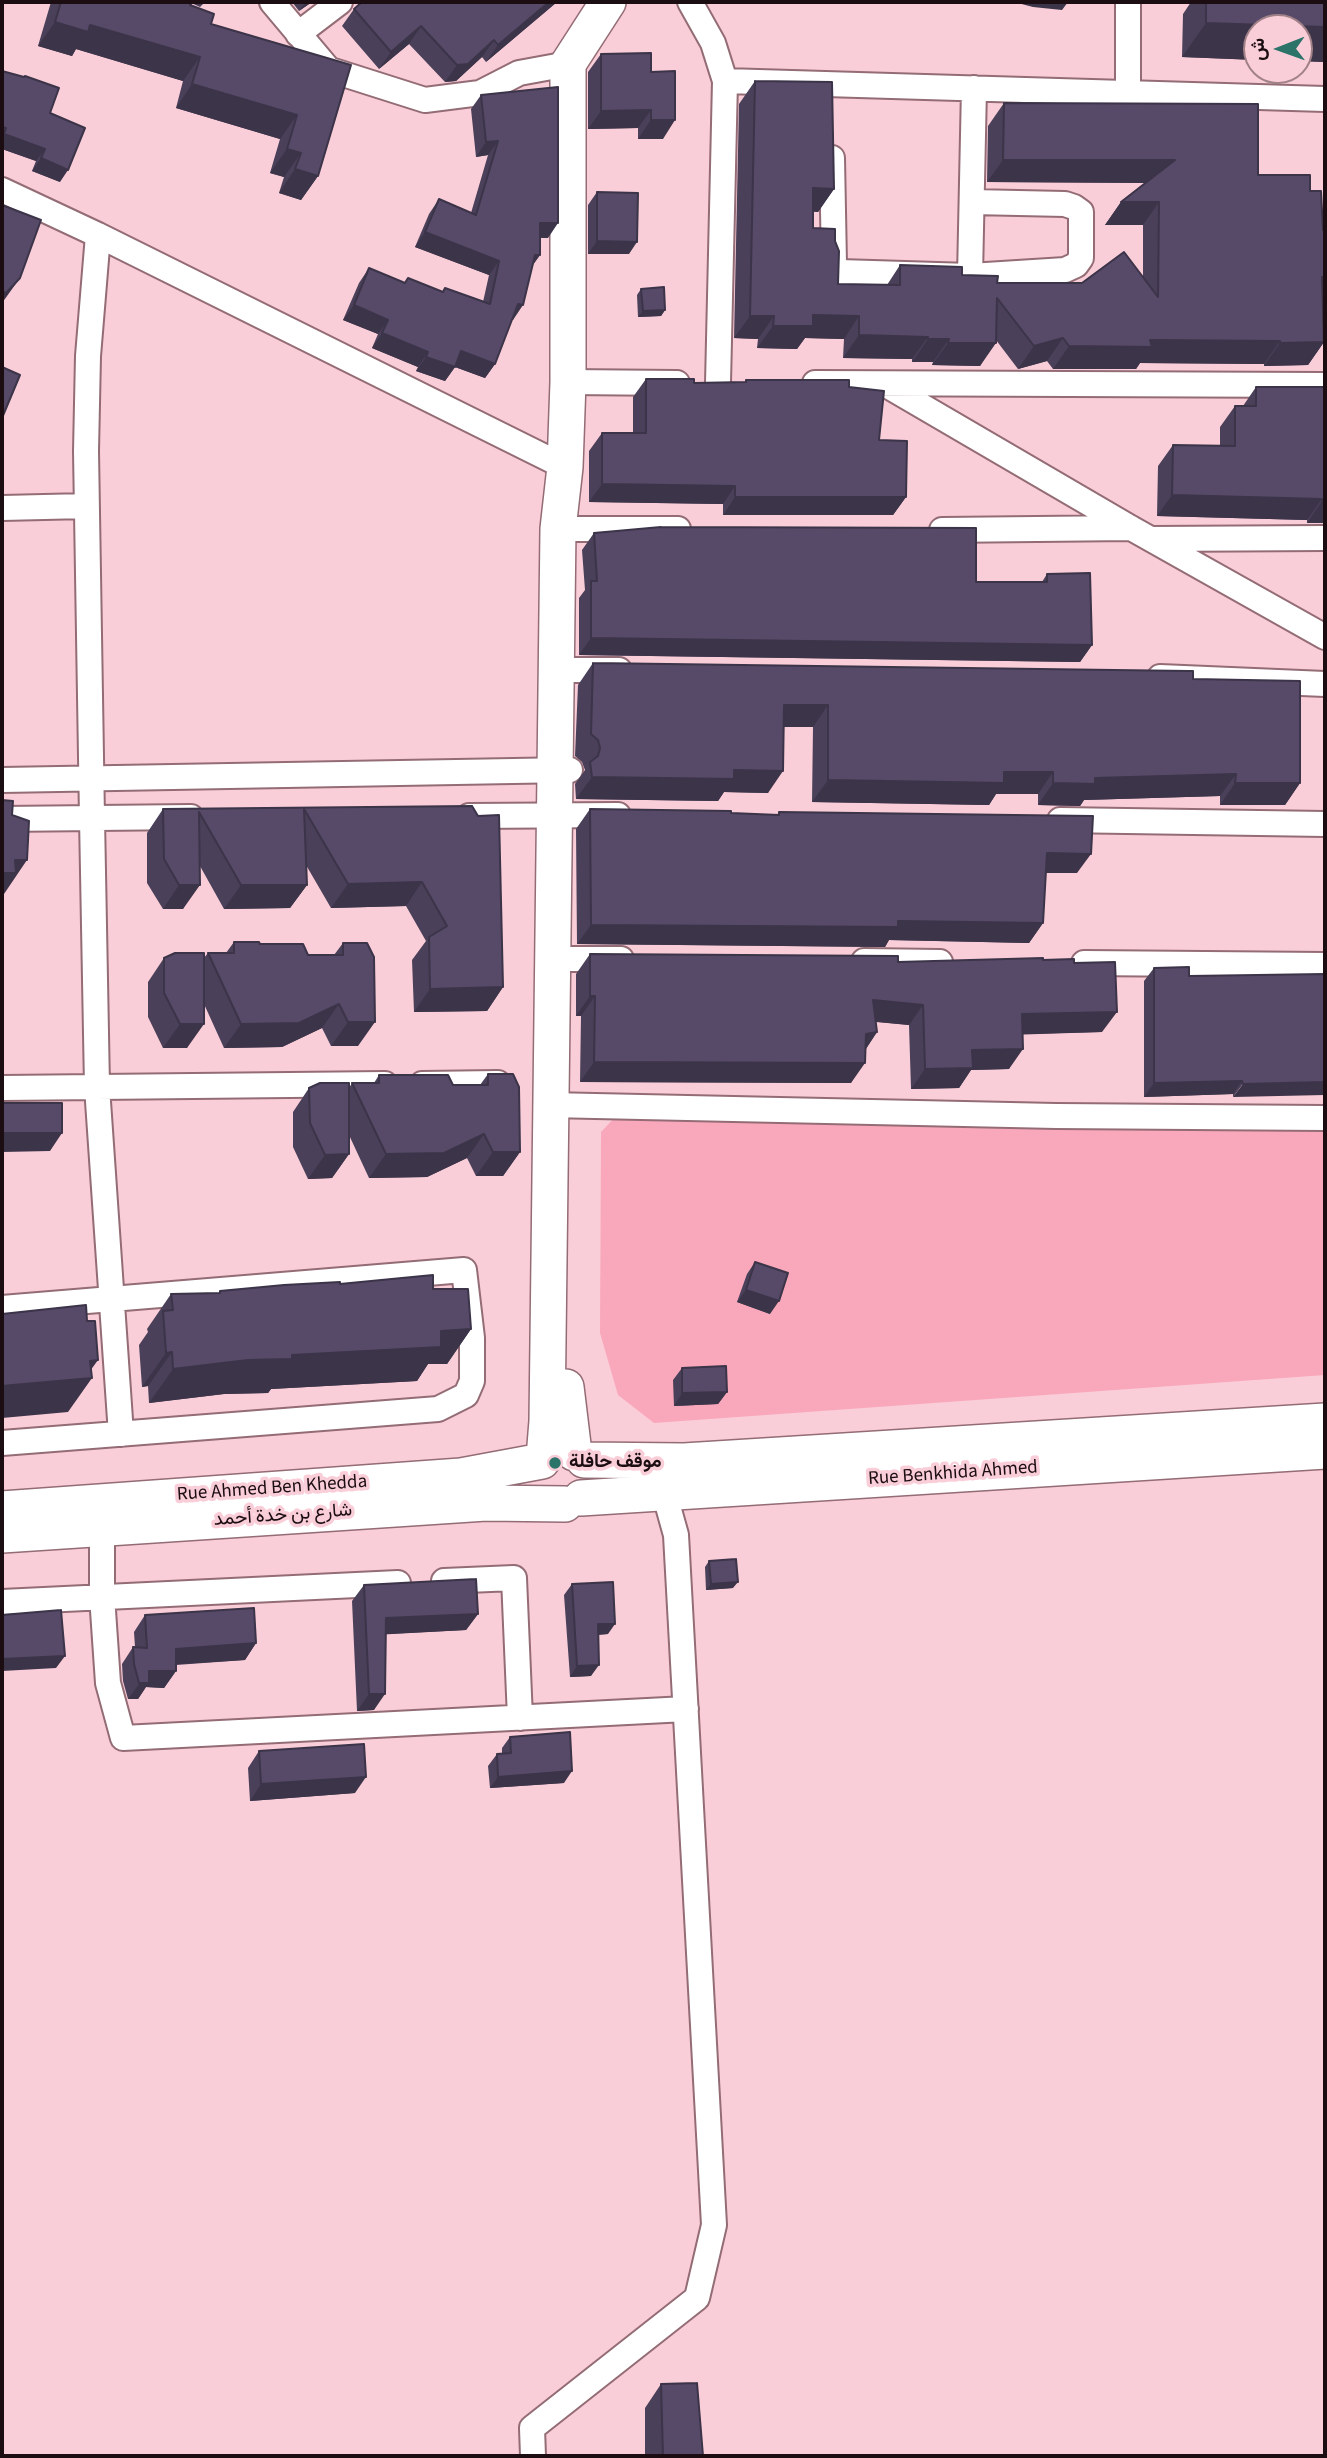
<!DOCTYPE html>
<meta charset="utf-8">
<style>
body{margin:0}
#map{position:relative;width:1327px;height:2458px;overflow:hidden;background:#faced8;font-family:"Source Sans 3",Vazirmatn,sans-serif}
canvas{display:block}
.frame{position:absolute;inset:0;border:4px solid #1b0d11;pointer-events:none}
.north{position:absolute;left:1243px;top:14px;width:70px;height:70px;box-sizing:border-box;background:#faced8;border:2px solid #a18188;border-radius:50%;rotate:269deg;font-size:19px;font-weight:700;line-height:28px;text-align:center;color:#1b0d11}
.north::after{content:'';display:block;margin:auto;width:24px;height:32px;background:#2c736a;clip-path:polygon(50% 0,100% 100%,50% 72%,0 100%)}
</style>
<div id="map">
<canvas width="1327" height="2458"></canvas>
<div class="frame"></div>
<div class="north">ش</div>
</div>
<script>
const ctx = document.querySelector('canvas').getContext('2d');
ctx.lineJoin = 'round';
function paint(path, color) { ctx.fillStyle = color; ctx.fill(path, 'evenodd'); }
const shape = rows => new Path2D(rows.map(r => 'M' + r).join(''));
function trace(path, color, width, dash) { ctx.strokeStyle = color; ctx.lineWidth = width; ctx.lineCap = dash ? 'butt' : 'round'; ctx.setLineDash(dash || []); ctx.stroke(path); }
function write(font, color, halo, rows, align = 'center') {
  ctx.font = font + ' "Source Sans 3",Vazirmatn,sans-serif'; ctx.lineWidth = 7; ctx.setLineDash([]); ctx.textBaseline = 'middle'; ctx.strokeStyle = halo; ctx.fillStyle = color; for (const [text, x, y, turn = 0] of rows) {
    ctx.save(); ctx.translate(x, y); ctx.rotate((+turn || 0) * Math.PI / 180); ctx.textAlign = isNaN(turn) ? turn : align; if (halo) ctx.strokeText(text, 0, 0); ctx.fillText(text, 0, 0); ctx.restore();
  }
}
paint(shape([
 [617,1115,1325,1119,1325,1375,654,1423,618,1395,600,1333,601,1132]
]), '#f9a8bb');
const street = shape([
 [272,2,330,71],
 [690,2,713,43,725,81,718,383],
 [298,34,340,2],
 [318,66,425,100,480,93,519,73,568,64],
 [725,81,1325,99],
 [1128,93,1128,2],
 [832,158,834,264,840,272,970,276,974,88],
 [2,190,98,235,565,467],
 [98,235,88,356,86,451,92,818,97,1087,121,1434],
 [970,276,1065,270,1076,265,1081,258,1081,212,1074,207,1065,204,972,202],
 [568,382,677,383],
 [815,383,1325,385],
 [886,385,1131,528,1325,637],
 [2,508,86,506],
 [558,529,678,529],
 [942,530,1131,528],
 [1151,539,1325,538],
 [571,670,619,670],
 [1160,677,1325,684],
 [2,780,570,770],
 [469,816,618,815],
 [2,819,191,817],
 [1060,820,1325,824],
 [570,959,621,959],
 [864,961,940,962],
 [1084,963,1325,965],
 [422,1084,498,1083],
 [2,1088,385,1084],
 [549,1105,1056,1116,1325,1118],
 [2,1308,464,1270,472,1338,472,1381,466,1395,438,1409,2,1443],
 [102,1529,102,1596,108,1683,123,1738,686,1709],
 [444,1581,514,1578,520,1718],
 [2,1602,398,1583],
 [533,2456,532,2428,697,2298,714,2225,676,1535,664,1492]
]);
const secondary = shape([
 [566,1387,574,1453],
 [544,1458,547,1421,558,529,565,467,568,382,568,64,608,2],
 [584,1460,684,1461,1325,1421],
 [581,1498,1325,1451],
 [2,1509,461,1476,542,1461],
 [2,1535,486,1503,565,1504]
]);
trace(street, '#936c75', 28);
trace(secondary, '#936c75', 38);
trace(street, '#fff', 24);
trace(secondary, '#fff', 35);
paint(shape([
 [51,2,187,2,211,24,351,65,318,176,301,200,279,193,284,177,270,173,280,139,176,108,183,81,76,49,72,56,38,46],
 [189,2,205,2,200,7],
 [292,2,312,2,299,11],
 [557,2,486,62,482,57,456,81,445,82,409,44,379,69,342,26,354,9],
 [1191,2,1325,2,1325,62,1299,61,1257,28,1257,60,1182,57,1183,14],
 [601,54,651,72,663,139,638,139,638,128,588,129,588,72],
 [2,71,50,113,60,182,32,171,36,161,2,149],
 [755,81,834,189,818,212,813,211,813,228,835,241,838,284,887,285,900,265,962,275,997,283,1082,283,1143,277,1143,225,1105,225,1121,202,1145,183,987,182,988,126,1004,103,1258,175,1310,191,1325,300,1323,300,1324,342,1308,365,1264,366,1264,364,1140,363,1136,369,1053,369,1047,361,1018,369,996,340,980,366,932,365,933,362,912,362,912,359,843,358,844,339,805,338,797,349,757,348,758,339,734,338,739,104],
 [481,95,548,238,540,238,540,255,532,266,513,320,512,319,495,364,485,378,455,367,445,381,416,371,418,367,372,348,378,334,343,320,359,283,369,268,404,283,408,278,442,292,445,288,483,302,489,275,415,247,429,214,439,199,471,213,488,155,476,157,471,109],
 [597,192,629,254,588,254,588,205],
 [641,289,665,310,661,316,638,317,637,295],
 [646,379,694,383,745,382,746,380,849,387,879,440,906,497,893,515,723,515,723,504,589,502,589,451,602,433,633,433,633,397],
 [1256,387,1325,387,1325,523,1307,523,1307,520,1157,516,1158,466,1173,445,1220,446,1220,427,1235,406,1243,406],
 [594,533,976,582,1042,582,1047,574,1092,645,1080,662,579,655,579,598,585,590,582,550],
 [593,663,1193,679,1300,783,1285,805,1220,805,1220,796,1084,800,1080,806,1038,805,1038,794,996,794,989,805,812,802,813,727,784,727,768,793,724,792,718,801,576,799,575,784,585,770,582,762,575,756,578,685],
 [472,806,503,987,487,1011,414,1012,412,960,426,941,406,906,331,908,306,865,307,885,290,908,224,909,200,866,183,909,163,909,147,883,147,833,163,809],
 [590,809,777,815,779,812,1077,873,1046,873,1043,923,1029,943,889,940,885,947,577,944,576,829],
 [234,942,260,944,308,955,334,955,343,943,358,1046,331,1046,322,1028,282,1047,224,1048,204,1004,187,1048,163,1048,148,1017,148,982,164,958,204,958,208,953,226,953],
 [590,954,898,962,1043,960,1074,963,1102,1032,1022,1034,1009,1069,971,1070,959,1088,911,1089,909,1025,876,1022,877,1032,866,1049,851,1083,580,1082,581,1016,576,1016,576,974],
 [1154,968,1189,976,1325,974,1233,1097,1233,1094,1144,1097,1144,981],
 [488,1074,520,1152,503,1176,476,1176,467,1158,427,1177,369,1178,349,1135,349,1154,332,1178,308,1179,293,1147,293,1112,309,1088,349,1088,352,1083,374,1083,379,1075,453,1085,480,1085],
 [755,1262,770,1314,737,1302,747,1274],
 [340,1284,433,1289,471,1329,447,1364,428,1364,417,1381,271,1389,268,1393,224,1394,149,1403,148,1386,142,1387,139,1345,148,1332,147,1329,171,1294,219,1293,220,1291],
 [682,1368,727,1392,718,1404,674,1406,673,1380],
 [709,1561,733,1588,706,1590,705,1567],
 [572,1584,608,1634,598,1635,591,1676,570,1677,564,1595],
 [364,1585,478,1614,466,1630,386,1634,374,1710,357,1711,352,1601],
 [145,1615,256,1643,245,1660,176,1665,176,1671,164,1688,146,1687,138,1699,128,1699,123,1681,122,1664,133,1647,135,1647,134,1632],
 [510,1737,564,1783,490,1788,488,1766,497,1754,502,1754,502,1748],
 [259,1751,355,1793,250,1801,248,1768],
 [661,2384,703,2456,645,2456,645,2408]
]), '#4a4059');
paint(shape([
 [306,2,312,2,299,11],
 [549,2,557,2,486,62,498,45],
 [1014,2,1074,2,1068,2,1062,10,1033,7],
 [55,22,90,25,200,57,183,81,76,49,72,56,38,46],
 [1206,23,1325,27,1325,62,1299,61,1299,28,1257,28,1257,60,1182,57],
 [421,26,409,44,379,69,391,52],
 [494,40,482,57,456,81,445,82,457,65],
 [192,84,297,115,280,139,176,108],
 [651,110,638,128,588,129,601,111],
 [651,120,675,120,663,139,638,139],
 [4,134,45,149,36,161,2,149,2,137],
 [498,141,488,155,476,157,486,142],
 [287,149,301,153,284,177,270,173],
 [41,158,68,170,60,182,32,171],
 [1003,160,1175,160,1159,183,987,182],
 [295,169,318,176,301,200,279,193],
 [813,188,834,189,818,212,797,211],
 [1121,202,1159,202,1143,225,1105,225],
 [540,223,558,223,548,238,530,237],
 [425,232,499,261,489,275,415,247],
 [597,241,637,242,629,254,588,254],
 [535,255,540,255,530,269],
 [1322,277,1325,277,1325,300,1306,300],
 [20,278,2,303,2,291],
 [518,304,523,305,513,320,508,318],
 [354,305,388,320,378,334,343,320],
 [665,310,661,316,638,317,643,311],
 [813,315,859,316,844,339,805,338,797,349,757,348,773,326],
 [750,316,774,316,758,339,734,338],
 [382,333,428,352,418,367,372,348],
 [859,335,928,337,912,359,843,358],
 [1063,338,1047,361,1018,369,1034,346],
 [928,339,949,339,933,362,912,362],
 [1150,340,1280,341,1264,364,1140,363,1136,369,1053,369,1069,346],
 [1324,342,1308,365,1264,366,1280,343],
 [948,343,996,343,980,366,932,365],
 [461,351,495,364,485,378,455,367,445,381,416,371,426,357],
 [602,484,735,486,723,504,589,502],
 [1172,495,1322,499,1307,520,1157,516],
 [735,497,906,497,893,515,723,515],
 [1322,501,1325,501,1325,523,1307,523],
 [591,638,1092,645,1080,662,579,655],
 [784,705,828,705,813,727,769,727],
 [734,770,783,771,768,793,724,792,718,801,576,799,592,777],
 [1004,772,1053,772,1038,794,996,794,989,805,812,802,828,780],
 [1236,774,1220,796,1084,800,1080,806,1038,805,1053,783,1095,778],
 [1235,783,1300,783,1285,805,1220,805],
 [1047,853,1091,854,1077,873,1033,873],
 [15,860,27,860,4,894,2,894,2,873],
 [422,882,406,906,331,908,348,884],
 [179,885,200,885,183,909,163,909],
 [241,885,307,885,290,908,224,909],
 [898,921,1043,923,1029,943,889,940,885,947,577,944,591,925],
 [503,987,487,1011,414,1012,430,989],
 [590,996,595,996,581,1016,576,1016],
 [873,1000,923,1005,909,1025,859,1020],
 [339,1004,322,1028,282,1047,224,1048,241,1024],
 [1117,1012,1102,1032,1008,1035,1022,1014],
 [348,1022,375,1022,358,1046,331,1046],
 [180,1024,204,1024,187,1048,163,1048],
 [877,1032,863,1053,866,1034],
 [1023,1049,1009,1069,971,1070,959,1088,911,1089,925,1069,972,1050],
 [594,1062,865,1063,851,1083,580,1082],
 [1242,1081,1233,1094,1144,1097,1154,1083],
 [1325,1082,1325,1095,1233,1097,1243,1084],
 [2,1133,62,1133,50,1151,2,1152],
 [484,1134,467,1158,427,1177,369,1178,386,1154],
 [493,1152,520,1152,503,1176,476,1176],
 [349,1154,332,1178,308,1179,325,1155],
 [746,1290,779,1301,770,1314,737,1302],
 [471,1329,447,1364,428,1364,417,1381,271,1389,268,1393,224,1394,149,1403,173,1369,292,1355,441,1331],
 [172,1352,148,1386,142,1387,166,1353],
 [98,1360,85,1378,92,1378,68,1412,2,1418,2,1386,90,1361],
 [727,1392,718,1404,674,1406,682,1393],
 [738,1582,733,1588,706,1590,711,1584],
 [478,1614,466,1630,374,1635,386,1618],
 [598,1624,615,1624,608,1634,590,1635],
 [256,1643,245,1660,165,1665,176,1649],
 [65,1656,56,1668,2,1671,2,1659],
 [599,1665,591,1676,570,1677,577,1666],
 [149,1671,176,1671,164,1688,146,1687,138,1699,128,1699],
 [369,1694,385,1694,374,1710,357,1711],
 [572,1771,564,1783,490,1788,498,1777],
 [366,1777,355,1793,250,1801,261,1784]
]), '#3c3449');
const building = shape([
 [61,2,187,2,191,4,190,5,214,14,211,24,351,65,318,176,295,169,301,153,287,149,297,115,192,84,200,57,90,25,88,32,55,22,61,2],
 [362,2,549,2,498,45,494,40,468,64,457,65,421,26,391,52,354,9,362,2],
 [1206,2,1325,2,1325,27,1206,23,1206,2],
 [651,53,651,72,675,71,675,120,651,120,651,110,601,111,601,54,651,53],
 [2,71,24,77,25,76,59,88,50,113,85,128,68,170,41,158,45,149,4,134,6,128,2,127,2,71],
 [755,81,832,82,834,189,813,188,813,228,835,229,835,241,839,251,838,284,900,285,900,265,962,267,962,275,998,276,997,283,1082,283,1124,252,1158,297,1159,202,1121,202,1175,160,1003,160,1004,103,1258,104,1258,175,1310,175,1310,191,1321,191,1323,230,1325,230,1325,277,1322,277,1324,342,1280,343,1280,341,1150,340,1152,347,1069,346,1063,338,1034,346,997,298,996,343,948,343,949,339,928,339,928,337,859,335,859,316,813,315,813,326,773,326,774,316,750,316,755,81],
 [558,87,558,223,540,223,540,255,535,255,523,305,518,304,495,364,461,351,455,367,426,357,428,352,382,333,388,320,354,305,369,268,405,283,408,278,443,292,445,288,490,304,499,261,425,232,439,199,476,215,498,141,486,142,481,95,558,87],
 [597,192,638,193,637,242,597,241,597,192],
 [2,205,41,220,20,278,6,293,2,291,2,205],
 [664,287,665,310,643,311,641,289,664,287],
 [2,367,20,375,2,418,2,367],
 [646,379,694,379,694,383,746,382,746,380,849,380,849,387,884,391,879,440,907,441,906,497,735,497,735,486,602,484,602,433,646,433,646,379],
 [1256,387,1325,387,1325,501,1322,501,1322,499,1172,495,1173,445,1235,446,1235,406,1256,406,1256,387],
 [661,527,976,528,976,582,1047,582,1047,574,1090,573,1092,645,591,638,591,581,597,581,594,533,661,527],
 [593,663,1189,671,1193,671,1193,679,1300,681,1300,783,1235,783,1236,774,1095,778,1095,784,1053,783,1053,772,1004,772,1004,783,828,780,828,705,784,705,783,771,734,770,734,779,592,777,590,762,598,756,600,748,598,740,591,734,593,663],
 [2,800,13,801,12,815,29,821,27,860,15,860,16,873,2,873,2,800],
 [472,806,478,816,499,815,503,987,430,989,429,937,447,926,422,882,348,884,304,809,307,885,241,885,199,812,200,885,179,885,164,859,163,809,472,806],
 [590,809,731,811,731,813,779,815,779,812,1093,816,1091,854,1047,853,1043,923,898,921,898,927,591,925,590,809],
 [234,942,259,942,260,944,303,944,308,955,343,955,343,943,367,943,374,957,375,1022,348,1022,339,1004,299,1023,241,1024,208,953,234,953,234,942],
 [175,953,204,953,204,1024,180,1024,164,993,164,958,175,953],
 [590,954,898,956,898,962,1043,958,1043,960,1074,959,1074,963,1115,962,1117,1012,1022,1014,1023,1049,972,1050,973,1068,925,1069,923,1005,873,1000,877,1032,866,1034,865,1063,594,1062,595,996,590,996,590,954],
 [1189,967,1189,976,1325,974,1325,1082,1243,1084,1242,1081,1154,1083,1154,968,1189,967],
 [488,1074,513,1074,519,1087,520,1152,493,1152,484,1134,444,1153,386,1154,352,1083,379,1083,379,1075,448,1075,453,1085,488,1085,488,1074],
 [320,1083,349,1083,349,1154,325,1155,310,1123,309,1088,320,1083],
 [2,1103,62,1103,62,1133,2,1133,2,1103],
 [755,1262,788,1273,779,1301,746,1290,755,1262],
 [433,1275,433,1289,468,1289,471,1329,441,1331,441,1347,292,1355,292,1359,248,1360,173,1369,172,1352,166,1353,163,1311,173,1310,171,1294,220,1293,220,1291,284,1285,340,1282,340,1284,433,1275],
 [86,1305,87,1321,95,1321,98,1360,90,1361,92,1378,2,1386,2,1314,86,1305],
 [726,1366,727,1392,682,1393,682,1368,726,1366],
 [736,1559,738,1582,711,1584,709,1561,736,1559],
 [476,1579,478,1614,386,1618,385,1694,369,1694,364,1585,476,1579],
 [613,1582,615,1624,598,1624,599,1665,577,1666,572,1584,613,1582],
 [254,1608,256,1643,176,1649,176,1671,149,1671,149,1683,139,1683,134,1664,133,1647,147,1648,145,1615,254,1608],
 [61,1610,65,1656,2,1659,2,1615,61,1610],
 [570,1732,572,1771,498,1777,497,1754,511,1753,510,1737,570,1732],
 [364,1744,366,1777,261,1784,259,1751,364,1744],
 [697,2383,703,2456,663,2456,661,2384,697,2383]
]);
paint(building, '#564a68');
trace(building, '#3c3449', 2);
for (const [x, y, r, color] of [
 [555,1463,7,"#2c736a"]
]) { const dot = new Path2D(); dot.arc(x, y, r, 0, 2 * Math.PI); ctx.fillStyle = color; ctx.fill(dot); trace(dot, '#faced8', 2.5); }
write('bold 19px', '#1b0d11', '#faced8', [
 ["موقف حافلة",569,1463]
], 'left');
write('19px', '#1b0d11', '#faced8', [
 ["Rue Benkhida Ahmed",953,1474,-4],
 ["Rue Ahmed Ben Khedda",272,1489,-4],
 ["شارع بن خدة أحمد",283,1516,-4]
]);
</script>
